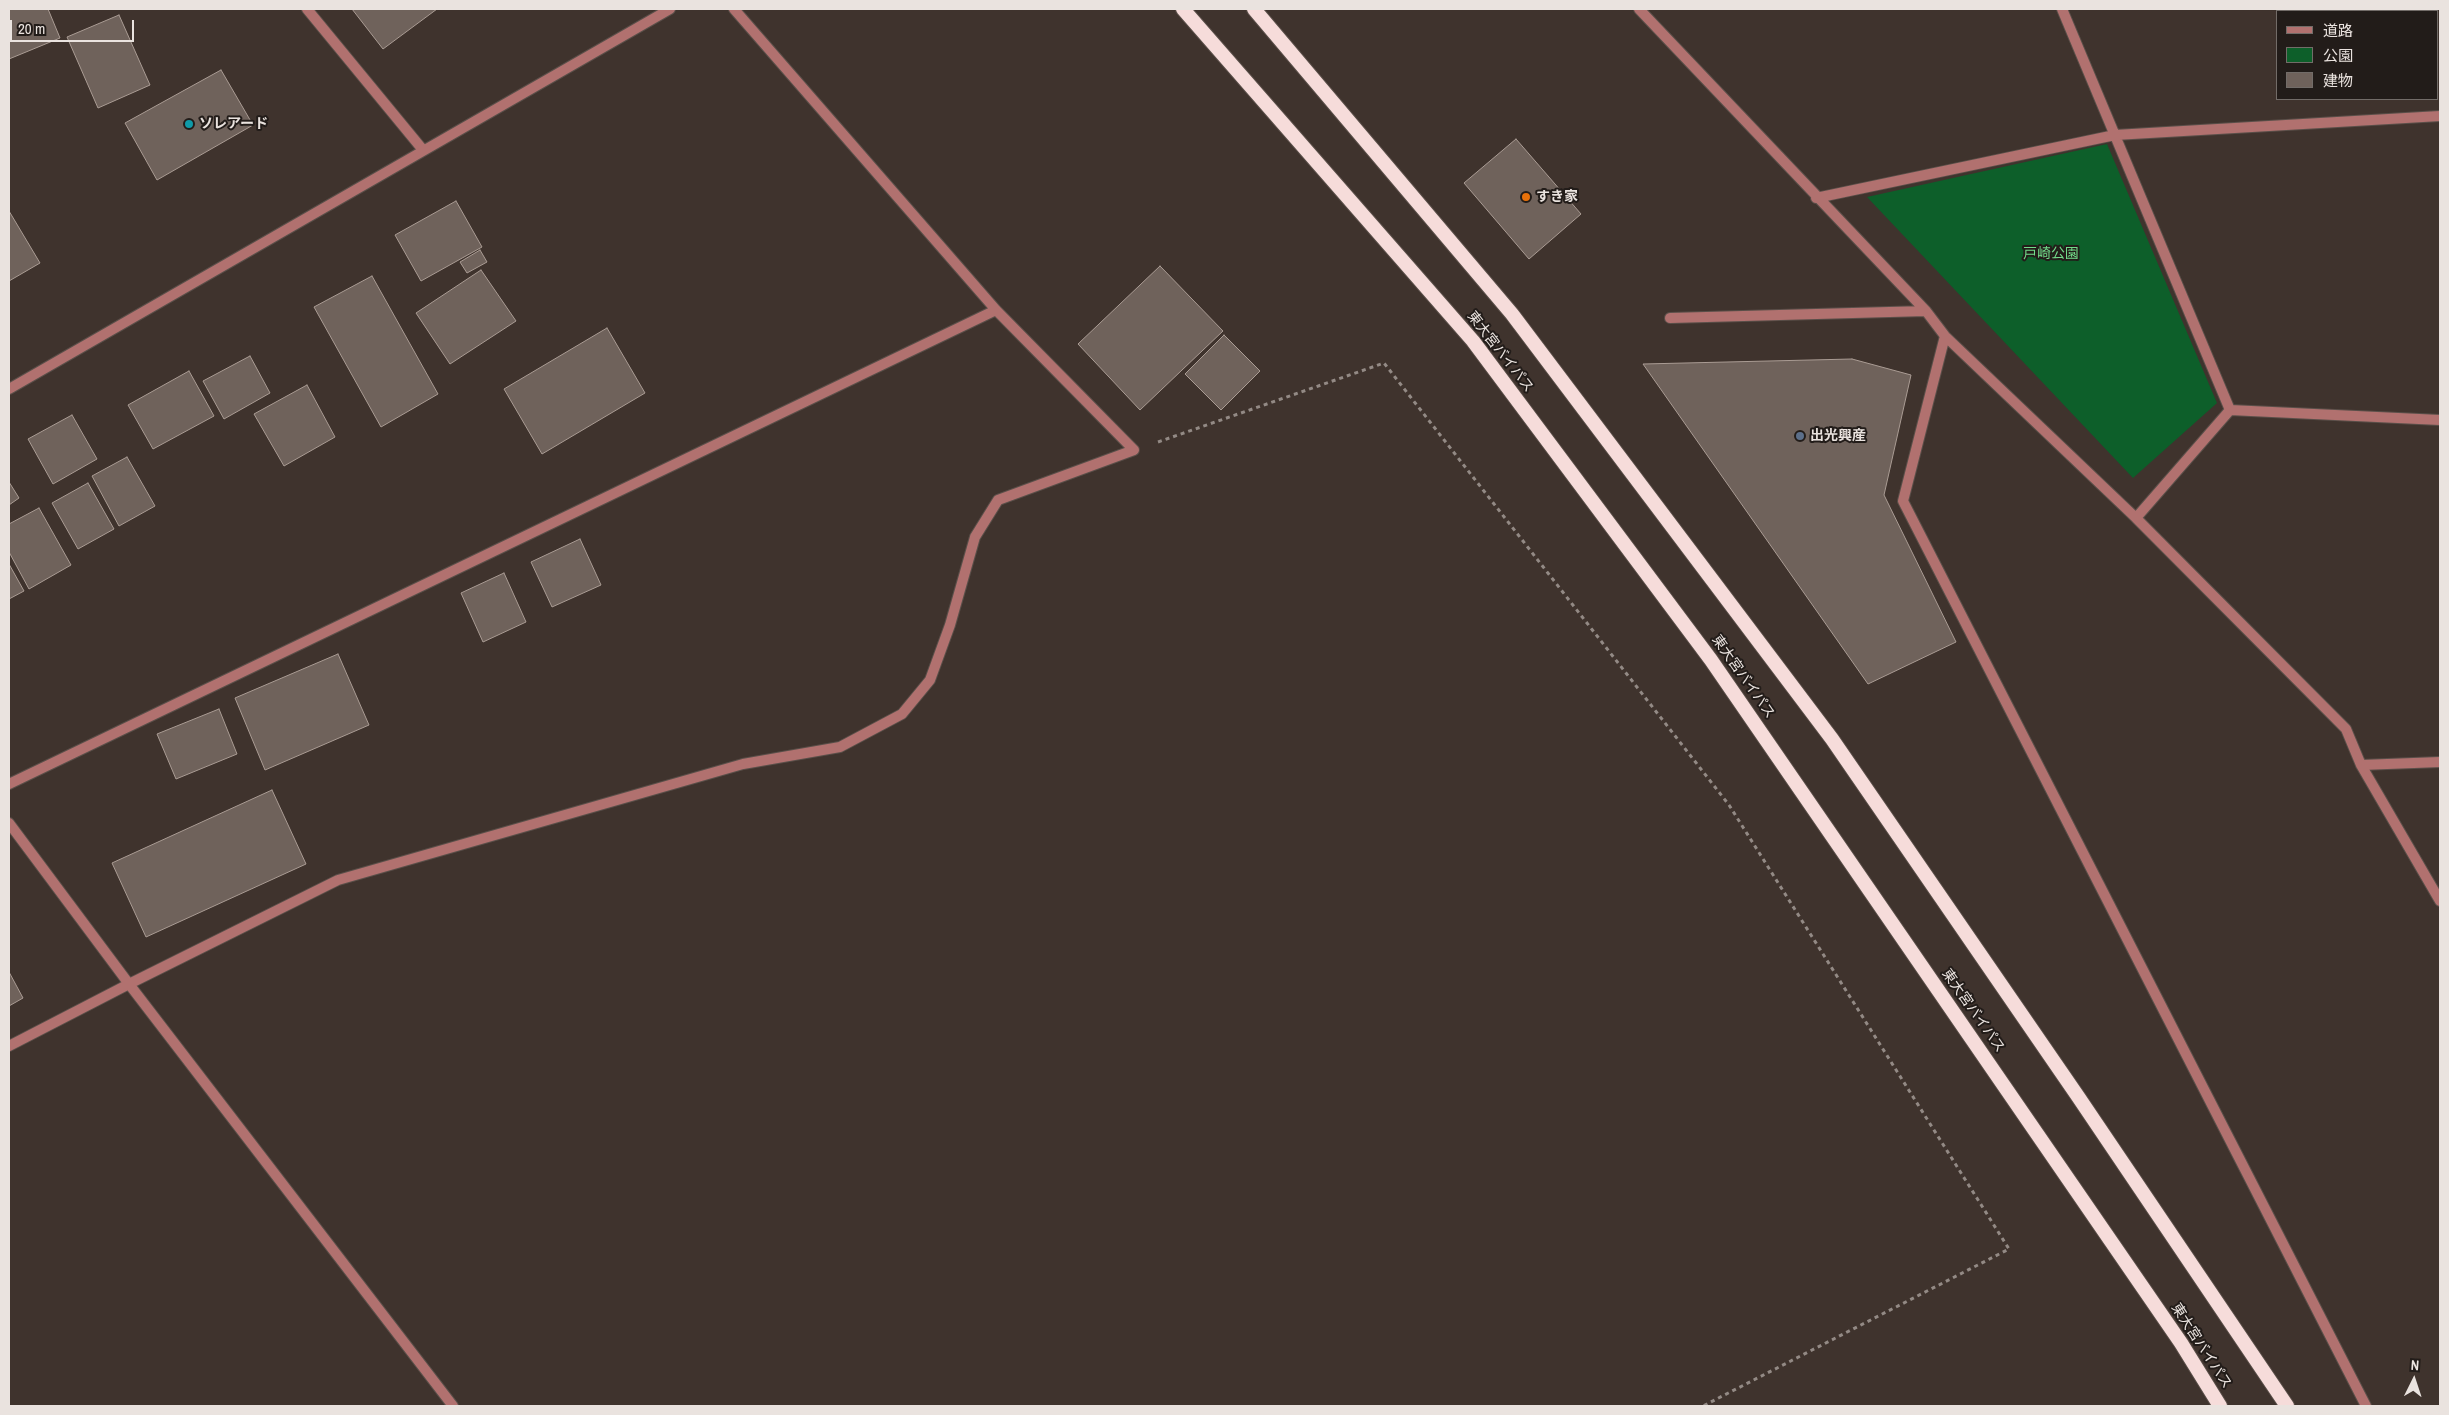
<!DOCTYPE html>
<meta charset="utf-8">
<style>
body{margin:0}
#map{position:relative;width:2449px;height:1415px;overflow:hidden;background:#3f332d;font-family:"Archivo Narrow","Noto Sans JP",sans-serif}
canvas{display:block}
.frame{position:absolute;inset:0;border:10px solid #eae3df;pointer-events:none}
.legend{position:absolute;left:2276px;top:10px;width:162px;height:90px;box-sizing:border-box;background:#221c19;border:1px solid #726c68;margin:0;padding:6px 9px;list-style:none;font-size:15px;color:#eae3df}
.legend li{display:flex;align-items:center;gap:10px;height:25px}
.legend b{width:25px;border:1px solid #726c68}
.north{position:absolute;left:2389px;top:1355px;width:50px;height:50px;-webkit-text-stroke:4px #221c19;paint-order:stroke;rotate:4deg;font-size:14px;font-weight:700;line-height:20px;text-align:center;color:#eae3df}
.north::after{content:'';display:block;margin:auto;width:18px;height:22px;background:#eae3df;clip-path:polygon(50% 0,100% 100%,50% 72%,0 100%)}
.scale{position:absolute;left:10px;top:20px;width:124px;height:22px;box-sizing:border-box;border:2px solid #eae3df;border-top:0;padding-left:6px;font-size:15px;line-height:18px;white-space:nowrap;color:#eae3df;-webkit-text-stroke:4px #221c19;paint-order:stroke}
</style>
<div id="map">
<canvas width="2449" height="1415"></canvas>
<div class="frame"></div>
<ul class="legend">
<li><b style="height:6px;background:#b1716f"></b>道路</li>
<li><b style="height:14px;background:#0d5f2a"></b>公園</li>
<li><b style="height:14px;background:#6f625b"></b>建物</li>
</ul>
<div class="north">N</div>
<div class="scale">20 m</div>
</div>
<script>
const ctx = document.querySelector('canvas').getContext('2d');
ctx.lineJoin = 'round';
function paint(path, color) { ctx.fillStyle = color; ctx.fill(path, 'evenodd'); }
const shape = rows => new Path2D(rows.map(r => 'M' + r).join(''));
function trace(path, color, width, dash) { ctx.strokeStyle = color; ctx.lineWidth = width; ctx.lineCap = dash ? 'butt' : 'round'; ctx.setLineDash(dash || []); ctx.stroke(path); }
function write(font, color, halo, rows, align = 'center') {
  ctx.font = font + ' "Archivo Narrow","Noto Sans JP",sans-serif'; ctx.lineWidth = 4; ctx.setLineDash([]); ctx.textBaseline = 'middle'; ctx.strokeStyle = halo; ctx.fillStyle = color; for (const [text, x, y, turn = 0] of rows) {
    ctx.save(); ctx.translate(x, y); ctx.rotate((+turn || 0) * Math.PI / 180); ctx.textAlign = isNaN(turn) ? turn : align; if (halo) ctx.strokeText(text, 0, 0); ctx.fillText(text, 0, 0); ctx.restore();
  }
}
paint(shape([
 [2107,144,2217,403,2133,478,1867,197]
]), '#0d5f2a');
const building = shape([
 [9,9,48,9,60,38,9,59,9,9],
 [352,9,437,9,383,49,352,9],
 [119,15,150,85,98,108,67,37,119,15],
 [221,70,253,125,157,180,125,123,221,70],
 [1516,139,1581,214,1529,259,1464,183,1516,139],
 [456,201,482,247,421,281,395,235,456,201],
 [9,211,40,263,9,281,9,211],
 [480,250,487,262,467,273,460,262,480,250],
 [1160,266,1223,331,1140,410,1078,344,1160,266],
 [481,270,516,321,450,364,416,313,481,270],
 [372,276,438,394,381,427,314,307,372,276],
 [607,328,645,393,542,454,504,389,607,328],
 [1224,335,1260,371,1221,410,1185,374,1224,335],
 [250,356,270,393,224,419,203,381,250,356],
 [1852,359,1911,375,1884,495,1956,642,1868,684,1643,364,1852,359],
 [189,371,214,416,153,449,128,405,189,371],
 [307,385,335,437,284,466,254,414,307,385],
 [72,415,97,459,53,484,28,439,72,415],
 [127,457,155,506,119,526,92,476,127,457],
 [9,482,19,498,9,505,9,482],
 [88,483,114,529,78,549,52,503,88,483],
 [39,508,71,565,29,589,9,552,9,524,39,508],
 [580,539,601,585,552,607,531,562,580,539],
 [9,564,24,591,9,599,9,564],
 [504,573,526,622,483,642,461,593,504,573],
 [338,654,369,725,265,770,235,698,338,654],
 [219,709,237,754,176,779,157,734,219,709],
 [272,790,306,864,146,937,112,863,272,790],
 [9,972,23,998,9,1006,9,972]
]);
paint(building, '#6f625b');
trace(building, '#aa9c94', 1);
const minor = shape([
 [307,9,423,150],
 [1639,9,1926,311,1945,336,2136,518,2346,729,2361,765,2440,901],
 [2062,9,2230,410],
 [1816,198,2115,135,2440,116],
 [1670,318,1926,311],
 [1945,336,1903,501,2366,1406],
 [2230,410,2440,420],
 [2136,518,2230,410],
 [2361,765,2440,762],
 [9,784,996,310],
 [9,823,129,984,453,1406],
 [9,1046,129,984,338,880,743,764,840,747,902,714,930,680,950,625,975,537,998,500,1134,450,996,310,734,9]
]);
const tertiary = shape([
 [9,389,670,9]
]);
const trunk = shape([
 [1183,9,1473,341,1711,660,2181,1343,2220,1406],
 [1254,9,1512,314,1832,739,2079,1098,2287,1406]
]);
trace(minor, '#5a4f49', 12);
trace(tertiary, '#5a4f49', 12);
trace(trunk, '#5a4f49', 16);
trace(shape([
 [1158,442,1384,363,1729,805,2009,1249,1703,1406]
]), '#938a85', 3, [4, 4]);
trace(minor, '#b1716f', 10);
trace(tertiary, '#b1716f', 10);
trace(trunk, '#f6dcda', 14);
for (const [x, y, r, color] of [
 [189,124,5,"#0f9aa8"],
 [1526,197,5,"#e8710a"],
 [1800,436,5,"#5c6f8a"]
]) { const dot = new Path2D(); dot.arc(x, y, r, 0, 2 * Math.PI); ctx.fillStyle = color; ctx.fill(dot); trace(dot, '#221c19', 2); }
write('bold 14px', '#eae3df', '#221c19', [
 ["ソレアード",199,124],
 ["すき家",1536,197],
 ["出光興産",1810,436]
], 'left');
write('14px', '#72db8a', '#221c19', [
 ["戸崎公園",2051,254]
]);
write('14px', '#eae3df', '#221c19', [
 ["東大宮バイパス",1500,352,52],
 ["東大宮バイパス",1743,677,55],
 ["東大宮バイパス",1973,1011,55],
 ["東大宮バイパス",2201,1346,57]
]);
</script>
